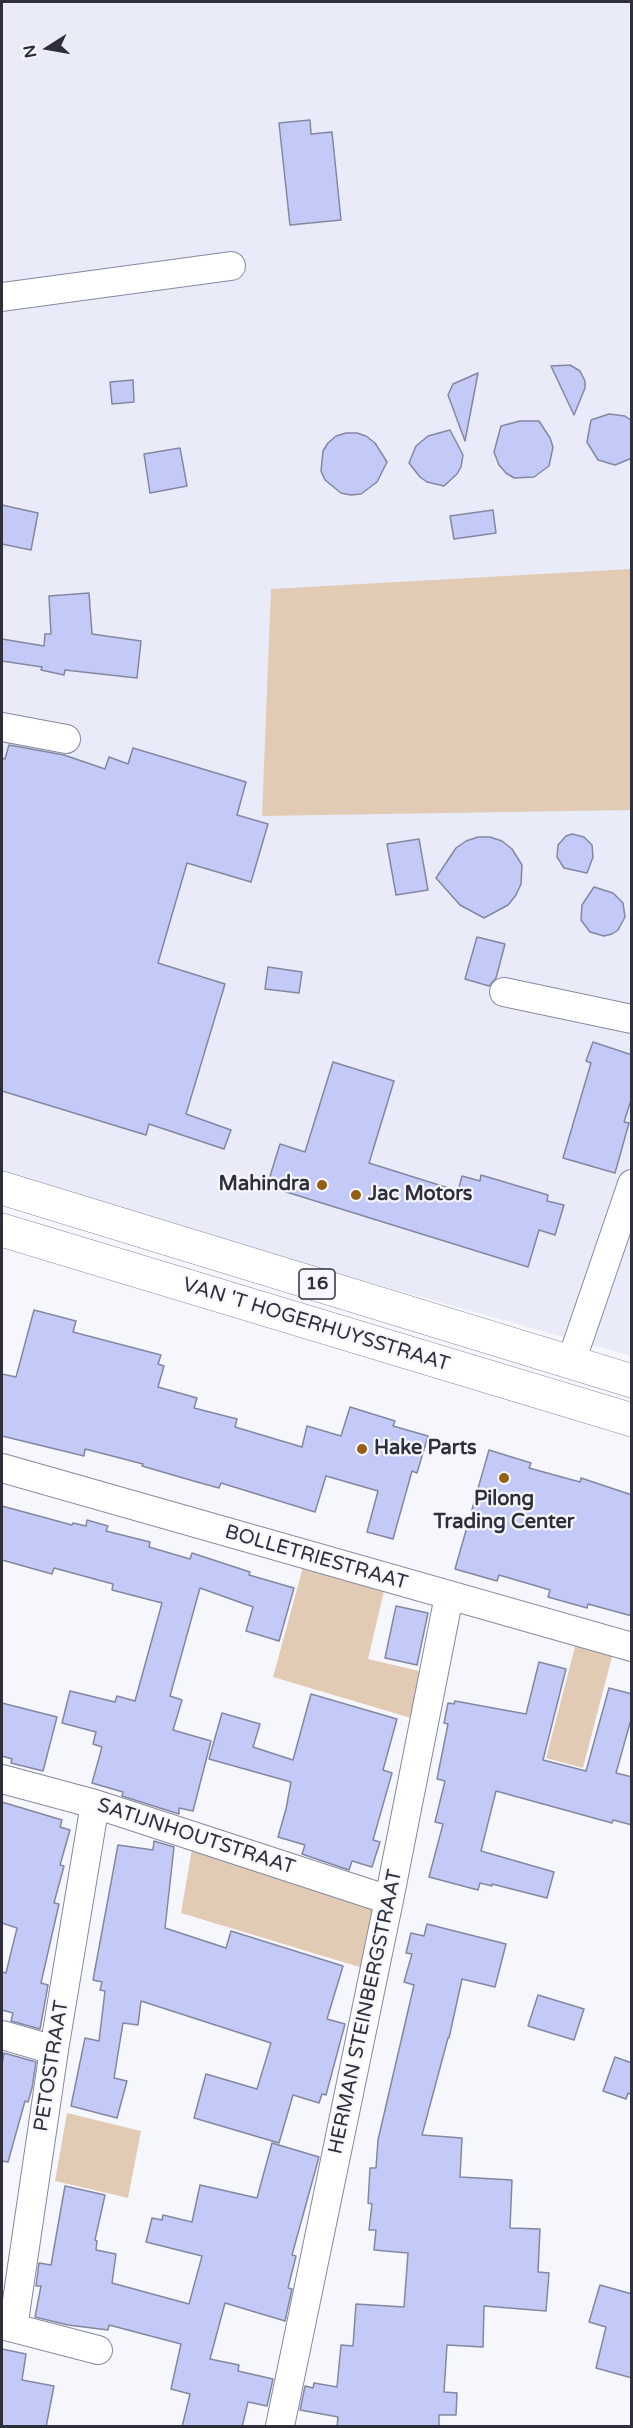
<!DOCTYPE html>
<style>
body{margin:0}
#map{position:relative;width:633px;height:2428px;overflow:hidden;background:#f6f7fd;font-family:"Varela Round",sans-serif}
canvas{display:block}
.frame{position:absolute;inset:0;border:3px solid #2e2f3a;pointer-events:none}
.north{position:absolute;left:18px;top:18px;width:60px;height:60px;-webkit-text-stroke:4px #f6f7fd;paint-order:stroke;rotate:259deg;font-size:16px;font-weight:700;line-height:24px;text-align:center;color:#2e2f3a}
.north::after{content:'';display:block;margin:auto;width:21px;height:27px;background:#2e2f3a;clip-path:polygon(50% 0,100% 100%,50% 72%,0 100%)}
</style>
<div id="map">
<canvas width="633" height="2428"></canvas>
<div class="frame"></div>
<div class="north">N</div>
</div>
<script>
const ctx = document.querySelector('canvas').getContext('2d');
ctx.lineJoin = 'round';
function paint(path, color) { ctx.fillStyle = color; ctx.fill(path, 'evenodd'); }
const shape = rows => new Path2D(rows.map(r => 'M' + r).join(''));
function trace(path, color, width, dash) { ctx.strokeStyle = color; ctx.lineWidth = width; ctx.lineCap = dash ? 'butt' : 'round'; ctx.setLineDash(dash || []); ctx.stroke(path); }
function write(font, color, halo, rows, align = 'center') {
  ctx.font = font + ' "Varela Round",sans-serif'; ctx.lineWidth = 4.5; ctx.setLineDash([]); ctx.textBaseline = 'middle'; ctx.strokeStyle = halo; ctx.fillStyle = color; for (const [text, x, y, turn = 0] of rows) {
    ctx.save(); ctx.translate(x, y); ctx.rotate((+turn || 0) * Math.PI / 180); ctx.textAlign = isNaN(turn) ? turn : align; if (halo) ctx.strokeText(text, 0, 0); ctx.fillText(text, 0, 0); ctx.restore();
  }
}
paint(shape([
 [2,2,631,2,631,1356,2,1179]
]), '#e9ebf9');
paint(shape([
 [631,569,631,810,262,816,271,589],
 [303,1567,384,1591,368,1659,423,1672,411,1718,273,1677],
 [577,1639,614,1649,583,1768,546,1758],
 [193,1843,369,1901,373,1911,366,1969,181,1913],
 [67,2113,141,2131,128,2198,55,2181]
]), '#e2cbb4');
const building = shape([
 [310,120,311,134,332,132,341,220,290,225,279,123,310,120],
 [570,365,580,371,585,381,585,388,574,415,551,366,570,365],
 [478,373,465,441,448,395,453,384,478,373],
 [133,380,134,402,112,404,110,382,133,380],
 [609,414,625,416,632,421,632,458,615,465,598,460,587,442,591,420,609,414],
 [520,421,539,421,550,438,553,447,549,466,534,477,514,478,506,473,499,465,494,452,501,426,520,421],
 [450,430,463,455,461,467,457,474,444,486,427,482,420,477,409,463,416,446,428,436,450,430],
 [346,433,357,433,366,436,375,443,387,462,377,482,361,494,351,495,341,493,325,480,321,471,323,451,328,443,336,436,346,433],
 [180,448,187,486,150,493,144,454,180,448],
 [2,505,38,513,31,550,2,544,2,505],
 [493,510,496,533,454,539,450,516,493,510],
 [89,593,92,634,141,641,137,678,65,670,64,675,41,670,42,667,2,661,2,639,44,646,45,634,51,634,49,596,89,593],
 [9,745,64,755,105,769,109,757,128,764,133,748,246,782,237,815,268,824,251,882,187,863,158,963,225,984,186,1114,231,1130,224,1149,149,1124,146,1135,2,1091,2,758,5,759,9,745],
 [572,834,584,837,592,845,593,857,587,873,564,868,557,857,558,845,566,836,572,834],
 [478,837,490,837,502,841,512,849,522,865,521,884,516,895,508,905,484,918,460,905,436,878,456,848,466,841,478,837],
 [419,839,428,890,396,895,387,844,419,839],
 [594,887,613,893,623,903,625,917,618,930,612,934,604,936,590,932,581,920,582,905,594,887],
 [477,937,505,944,496,978,489,986,465,979,477,937],
 [268,967,302,972,299,993,265,989,268,967],
 [593,1042,632,1055,632,1097,624,1122,629,1123,615,1173,563,1158,591,1063,586,1061,593,1042],
 [333,1062,394,1081,369,1163,458,1191,462,1176,480,1181,481,1175,548,1195,547,1201,564,1205,555,1235,539,1230,528,1267,267,1186,280,1144,305,1152,333,1062],
 [34,1310,76,1321,73,1332,161,1355,158,1364,164,1366,158,1387,197,1398,194,1408,237,1419,235,1427,302,1447,307,1426,341,1436,350,1407,395,1421,393,1426,428,1436,417,1473,412,1471,393,1539,367,1532,378,1491,326,1476,315,1512,221,1483,219,1488,197,1482,142,1466,143,1464,85,1449,84,1456,2,1436,2,1374,16,1377,34,1310],
 [489,1450,531,1463,529,1468,580,1482,581,1478,632,1495,632,1616,588,1604,587,1608,548,1597,550,1590,499,1575,497,1581,455,1569,489,1450],
 [2,1506,72,1525,73,1523,86,1526,87,1520,108,1526,106,1531,150,1542,149,1547,190,1559,192,1553,250,1572,249,1575,294,1588,279,1641,246,1631,253,1607,200,1588,170,1696,182,1700,173,1730,211,1741,193,1811,179,1808,179,1814,122,1796,123,1792,92,1783,102,1747,93,1744,96,1732,62,1723,70,1691,115,1702,117,1696,135,1701,162,1603,112,1590,113,1584,54,1568,52,1574,2,1560,2,1506],
 [396,1606,428,1613,417,1665,385,1658,396,1606],
 [539,1662,566,1669,543,1760,586,1771,609,1688,632,1694,632,1716,616,1773,632,1777,632,1825,613,1820,612,1823,496,1791,481,1851,554,1872,547,1898,492,1884,492,1886,480,1883,478,1890,429,1877,443,1824,435,1822,445,1781,437,1779,448,1724,444,1723,448,1703,454,1704,455,1701,526,1714,539,1662],
 [311,1694,397,1719,383,1770,392,1773,373,1840,380,1842,372,1867,352,1861,349,1870,302,1854,305,1845,278,1837,286,1809,291,1782,209,1759,222,1713,260,1724,253,1747,293,1760,311,1694],
 [2,1703,57,1717,43,1771,11,1763,12,1759,2,1756,2,1703],
 [2,1802,62,1820,60,1827,70,1830,60,1865,64,1866,54,1903,59,1904,41,1983,48,1985,40,2029,11,2021,13,2013,2,2010,2,1972,6,1973,17,1928,2,1923,2,1802],
 [154,1841,174,1847,165,1928,226,1948,231,1931,343,1966,327,2019,345,2024,326,2095,322,2094,319,2103,293,2095,279,2143,194,2118,206,2074,257,2089,271,2043,141,2001,138,2025,123,2023,114,2078,127,2081,117,2118,71,2106,85,2038,99,2041,105,1991,100,1990,102,1982,93,1980,118,1845,153,1850,154,1841],
 [427,1924,506,1944,495,1987,462,1979,449,2038,448,2038,422,2135,462,2138,460,2177,512,2180,510,2228,540,2229,538,2272,549,2273,546,2311,484,2306,483,2347,447,2345,444,2392,457,2393,456,2415,439,2415,439,2427,337,2427,338,2417,300,2410,305,2386,313,2388,314,2383,337,2387,341,2345,353,2346,356,2304,404,2307,408,2253,374,2250,376,2230,369,2230,372,2204,368,2203,370,2168,376,2168,378,2140,414,1985,404,1982,412,1954,406,1953,411,1933,424,1936,427,1924],
 [538,1995,584,2009,574,2040,528,2026,538,1995],
 [4,2053,36,2062,32,2088,28,2102,25,2101,8,2162,2,2161,2,2065,4,2053],
 [615,2057,632,2063,632,2095,628,2093,626,2099,603,2091,615,2057],
 [272,2143,319,2157,292,2255,296,2256,288,2288,292,2289,285,2321,225,2303,210,2359,239,2365,238,2371,273,2379,267,2406,248,2402,242,2427,182,2427,190,2394,171,2389,181,2344,109,2325,108,2330,68,2325,35,2317,41,2286,36,2286,39,2263,51,2265,65,2186,105,2195,95,2240,97,2241,96,2250,116,2254,112,2283,189,2304,202,2256,146,2242,152,2218,162,2220,163,2215,192,2222,200,2185,257,2198,272,2143],
 [600,2285,632,2294,632,2378,596,2368,606,2327,589,2322,600,2285],
 [2,2349,26,2354,22,2380,54,2386,46,2427,2,2427,2,2349]
]);
paint(building, '#c4caf8');
trace(building, '#8487a0', 1.5);
const minor = shape([
 [2,297,231,266],
 [2,727,66,739],
 [504,992,632,1019],
 [571,1362,632,1184],
 [2,1468,632,1647],
 [2,1779,95,1804,389,1900],
 [2,2035,54,2050],
 [2,2325,98,2350],
 [13,2328,54,2050,95,1804],
 [280,2426,389,1900,449,1596]
]);
const major = shape([
 [2,1188,632,1381],
 [2,1230,632,1420]
]);
trace(minor, '#8589a2', 30);
trace(major, '#8589a2', 34);
trace(minor, '#fff', 28);
trace(major, '#fff', 33);
for (const [x, y, r, color] of [
 [322,1185,6,"#955f17"],
 [356,1195,6,"#955f17"],
 [362,1449,6,"#955f17"],
 [504,1478,6,"#955f17"]
]) { const dot = new Path2D(); dot.arc(x, y, r, 0, 2 * Math.PI); ctx.fillStyle = color; ctx.fill(dot); trace(dot, '#f6f7fd', 2); }
for (const [x, y, w] of [
 [317,1284,36]
]) { const box = new Path2D(); box.roundRect(x - w / 2, y - 15, w, 30, 4.5); ctx.fillStyle = '#f6f7fd'; ctx.fill(box); trace(box, '#2e2f3a', 1.5); }
write('bold 18px', '#2e2f3a', null, [
 ["16",317,1284]
]);
write('bold 20px', '#2e2f3a', '#f6f7fd', [
 ["Mahindra",310,1185,"right"],
 ["Jac Motors",368,1195],
 ["Hake Parts",374,1449],
 ["Pilong",504,1500,"center"],
 ["Trading Center",504,1523,"center"]
], 'left');
write('20px', '#2e2f3a', '#f6f7fd', [
 ["VAN 'T HOGERHUYSSTRAAT",316,1325,17],
 ["BOLLETRIESTRAAT",316,1558,16],
 ["SATIJNHOUTSTRAAT",196,1837,18],
 ["HERMAN STEINBERGSTRAAT",366,2012,-78],
 ["PETOSTRAAT",52,2066,-81]
]);
</script>
